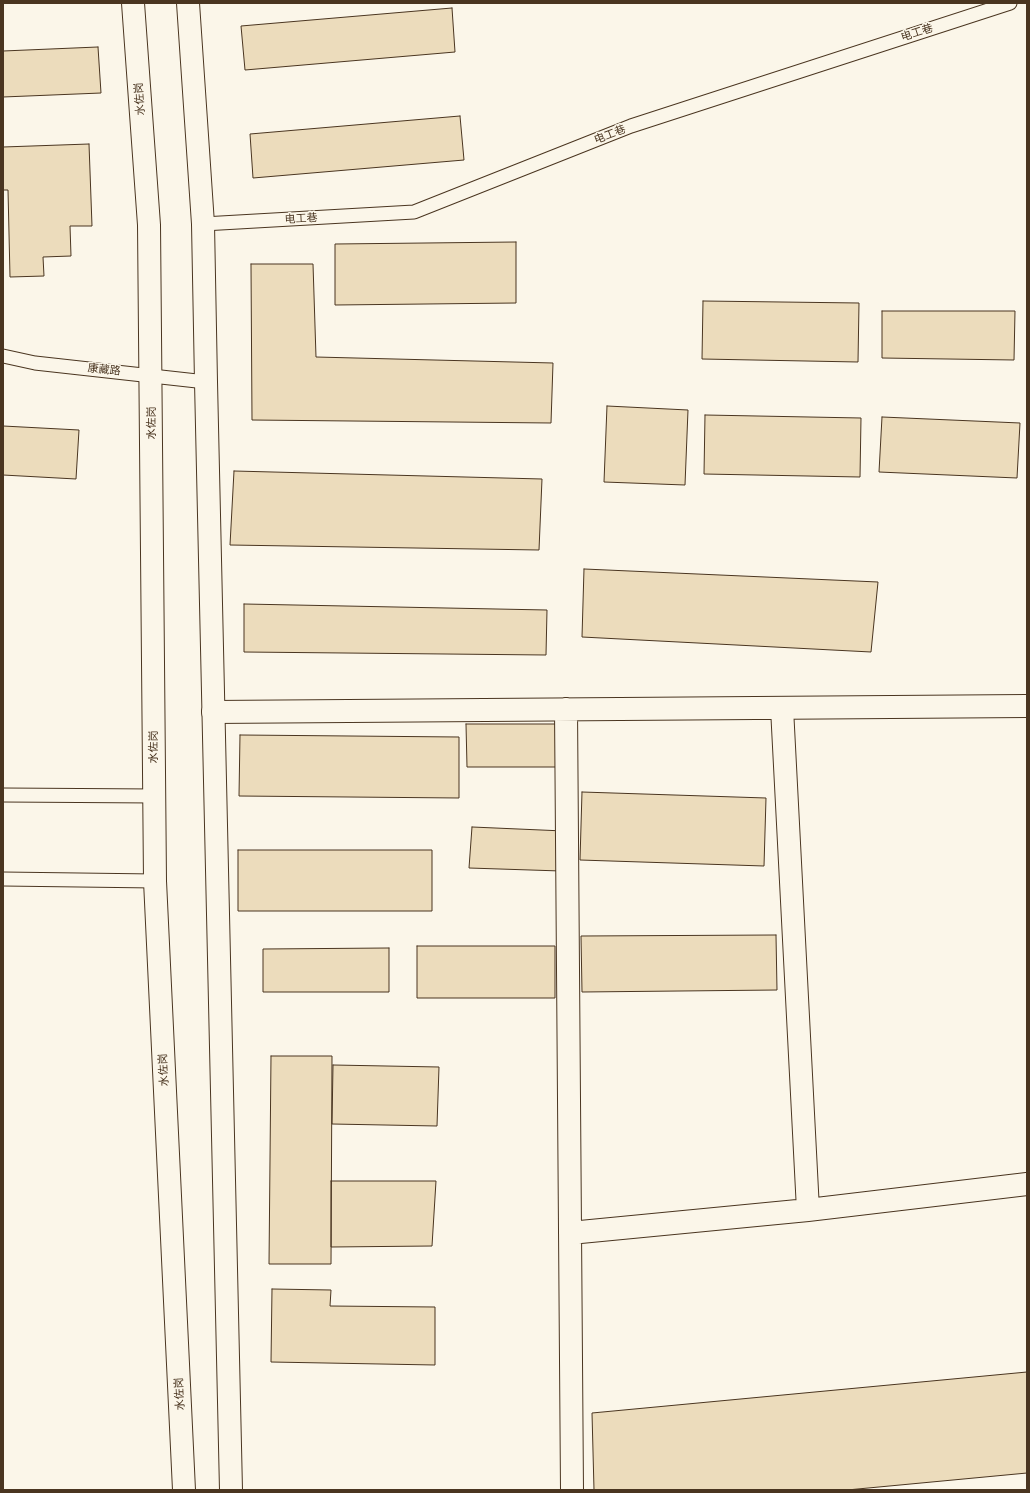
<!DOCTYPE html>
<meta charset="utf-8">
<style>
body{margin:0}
#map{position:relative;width:1030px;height:1493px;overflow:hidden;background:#fbf6e9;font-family:Helvetica,sans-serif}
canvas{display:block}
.frame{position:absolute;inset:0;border:4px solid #4a3520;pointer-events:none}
</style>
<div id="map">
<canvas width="1030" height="1493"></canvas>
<div class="frame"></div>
</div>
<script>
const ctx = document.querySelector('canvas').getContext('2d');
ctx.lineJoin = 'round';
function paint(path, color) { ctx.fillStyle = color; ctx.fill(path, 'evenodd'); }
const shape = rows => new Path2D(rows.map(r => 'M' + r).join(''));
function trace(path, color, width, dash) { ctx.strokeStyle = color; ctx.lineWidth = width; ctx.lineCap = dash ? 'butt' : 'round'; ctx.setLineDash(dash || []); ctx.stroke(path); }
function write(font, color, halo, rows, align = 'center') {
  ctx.font = font + ' Helvetica,"Noto Sans SC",sans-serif'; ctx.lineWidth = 3; ctx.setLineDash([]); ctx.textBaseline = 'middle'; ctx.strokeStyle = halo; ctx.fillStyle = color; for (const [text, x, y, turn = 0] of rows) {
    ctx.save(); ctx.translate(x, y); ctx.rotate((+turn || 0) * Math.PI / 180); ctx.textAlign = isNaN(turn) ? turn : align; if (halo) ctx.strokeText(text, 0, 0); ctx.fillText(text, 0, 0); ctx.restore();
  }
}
const building = shape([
 [452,8,455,52,245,70,241,26,452,8],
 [98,47,101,93,3,97,3,51,98,47],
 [460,116,464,160,253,178,250,134,460,116],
 [89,144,92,226,70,226,71,256,43,257,44,276,10,277,8,190,3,190,3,147,89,144],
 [516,242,516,303,335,305,335,244,516,242],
 [251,264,313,264,316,357,553,363,551,423,252,420,251,264],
 [703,301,859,303,858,362,702,359,703,301],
 [882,311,1015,311,1014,360,882,358,882,311],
 [607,406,688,410,685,485,604,482,607,406],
 [705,415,861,418,860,477,704,474,705,415],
 [882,417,1020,423,1017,478,879,472,882,417],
 [3,426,79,430,76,479,3,475,3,426],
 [234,471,542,479,539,550,230,545,234,471],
 [584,569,878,582,871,652,582,637,584,569],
 [244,604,547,610,546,655,244,652,244,604],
 [466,724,556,724,556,767,467,767,466,724],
 [240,735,459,737,459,798,239,796,240,735],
 [582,792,766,798,764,866,580,860,582,792],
 [472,827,564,831,561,871,469,868,472,827],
 [238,850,432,850,432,911,238,911,238,850],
 [776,935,777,990,582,992,581,936,776,935],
 [417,946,555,946,555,998,417,998,417,946],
 [389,948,389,992,263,992,263,949,389,948],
 [271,1056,332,1056,331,1264,269,1264,271,1056],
 [333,1065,439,1067,437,1126,332,1124,333,1065],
 [331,1181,436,1181,432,1246,331,1247,331,1181],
 [272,1289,331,1290,330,1306,435,1307,435,1365,271,1362,272,1289],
 [1027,1372,1027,1473,847,1490,594,1490,592,1413,1027,1372]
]);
paint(building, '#ecdcbc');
trace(building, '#4a3520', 1);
const service = shape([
 [203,224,414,212,631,126,1010,3],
 [3,356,35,363,206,382],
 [3,795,155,796],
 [3,879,155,881]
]);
const minor = shape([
 [782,708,808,1210],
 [566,709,572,1490],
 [213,712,1027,706],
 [570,1233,808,1210,1027,1184]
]);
const tertiary = shape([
 [133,3,149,225,155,881,184,1490],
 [188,3,203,224,206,382,231,1490]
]);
trace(service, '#4a3520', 15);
trace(minor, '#4a3520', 24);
trace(tertiary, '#4a3520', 24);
trace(service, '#fbf6e9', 13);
trace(minor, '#fbf6e9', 22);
trace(tertiary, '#fbf6e9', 22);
write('11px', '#4a3520', '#fbf6e9', [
 ["电工巷",917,33,-18],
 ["水佐岗",140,99,-94],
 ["电工巷",610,135,-21],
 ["电工巷",301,219,-3],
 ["康藏路",104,370,6],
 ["水佐岗",152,423,-90],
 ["水佐岗",154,747,-90],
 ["水佐岗",164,1070,-93],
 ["水佐岗",180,1394,-93]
]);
</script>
